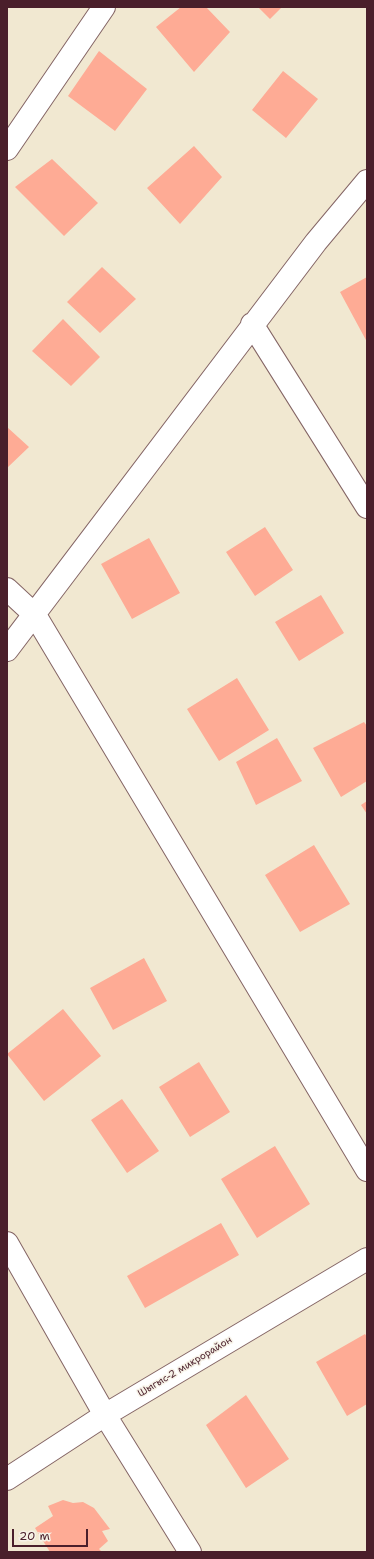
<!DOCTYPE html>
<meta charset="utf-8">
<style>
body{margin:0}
#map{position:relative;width:374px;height:1559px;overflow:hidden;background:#f1e8d1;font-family:"Shantell Sans",sans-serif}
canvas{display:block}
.frame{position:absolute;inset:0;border:8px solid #4a1f2b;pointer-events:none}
.scale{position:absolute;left:12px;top:1529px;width:76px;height:18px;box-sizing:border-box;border:2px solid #4a1f2b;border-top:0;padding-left:5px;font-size:12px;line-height:14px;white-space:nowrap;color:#4a1f2b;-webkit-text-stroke:3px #f7f3e8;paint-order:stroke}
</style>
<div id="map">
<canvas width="374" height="1559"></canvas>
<div class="frame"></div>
<div class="scale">20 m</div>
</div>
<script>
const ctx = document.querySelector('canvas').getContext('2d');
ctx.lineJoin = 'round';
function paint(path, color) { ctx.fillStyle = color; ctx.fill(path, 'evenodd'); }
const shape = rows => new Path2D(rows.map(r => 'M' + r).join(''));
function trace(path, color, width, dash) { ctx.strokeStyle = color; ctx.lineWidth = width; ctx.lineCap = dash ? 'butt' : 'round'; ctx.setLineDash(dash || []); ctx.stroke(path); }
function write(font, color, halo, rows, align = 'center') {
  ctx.font = font + ' "Shantell Sans",sans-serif'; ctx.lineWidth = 3; ctx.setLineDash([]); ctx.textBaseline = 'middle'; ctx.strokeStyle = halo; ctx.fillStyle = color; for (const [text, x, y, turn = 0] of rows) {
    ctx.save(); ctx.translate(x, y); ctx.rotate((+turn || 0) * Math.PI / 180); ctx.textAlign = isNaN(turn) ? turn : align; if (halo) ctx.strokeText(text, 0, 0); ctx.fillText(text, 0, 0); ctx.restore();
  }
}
paint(shape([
 [181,7,206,7,230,32,194,72,156,27],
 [258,7,282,7,270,19],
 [99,51,147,89,115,131,68,96],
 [283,71,318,99,286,138,252,110],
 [194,146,222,177,180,224,147,188],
 [52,159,98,203,64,236,15,187],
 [102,267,136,299,100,333,67,302],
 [367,277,367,342,340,292],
 [63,319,100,357,71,386,32,351],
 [7,427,29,447,7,468],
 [265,527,293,570,255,596,226,552],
 [149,538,180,593,132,619,101,564],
 [321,595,344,633,299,661,275,622],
 [237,678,269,730,219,761,187,709],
 [364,722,367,726,367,781,341,797,313,748],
 [277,738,302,781,256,805,236,762],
 [367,801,367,814,361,805],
 [314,845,350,904,300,932,265,875],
 [144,958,167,1001,113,1030,90,988],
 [63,1009,101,1056,44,1101,7,1054],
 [199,1062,230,1112,190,1137,159,1087],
 [122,1099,159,1151,127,1173,91,1120],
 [275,1146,310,1204,257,1238,221,1179],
 [221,1223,239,1255,145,1308,127,1276],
 [365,1334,367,1337,367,1404,347,1416,316,1362],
 [246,1395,289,1459,246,1488,206,1425],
 [63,1500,73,1503,83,1502,94,1508,110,1529,102,1531,108,1541,99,1549,102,1552,50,1552,35,1528,53,1516,48,1506]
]), '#feab95');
const minor = shape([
 [7,149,104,7],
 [252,324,367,507],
 [7,589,35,615,367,1170],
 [7,650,316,242,367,181],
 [7,1243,105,1415,190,1552],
 [7,1479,105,1415,367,1259]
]);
trace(minor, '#846565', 24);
trace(minor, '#fff', 22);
write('10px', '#4a1f2b', '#f7f3e8', [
 ["Шыгыс-2 микрорайон",185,1367,-31]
]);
</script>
